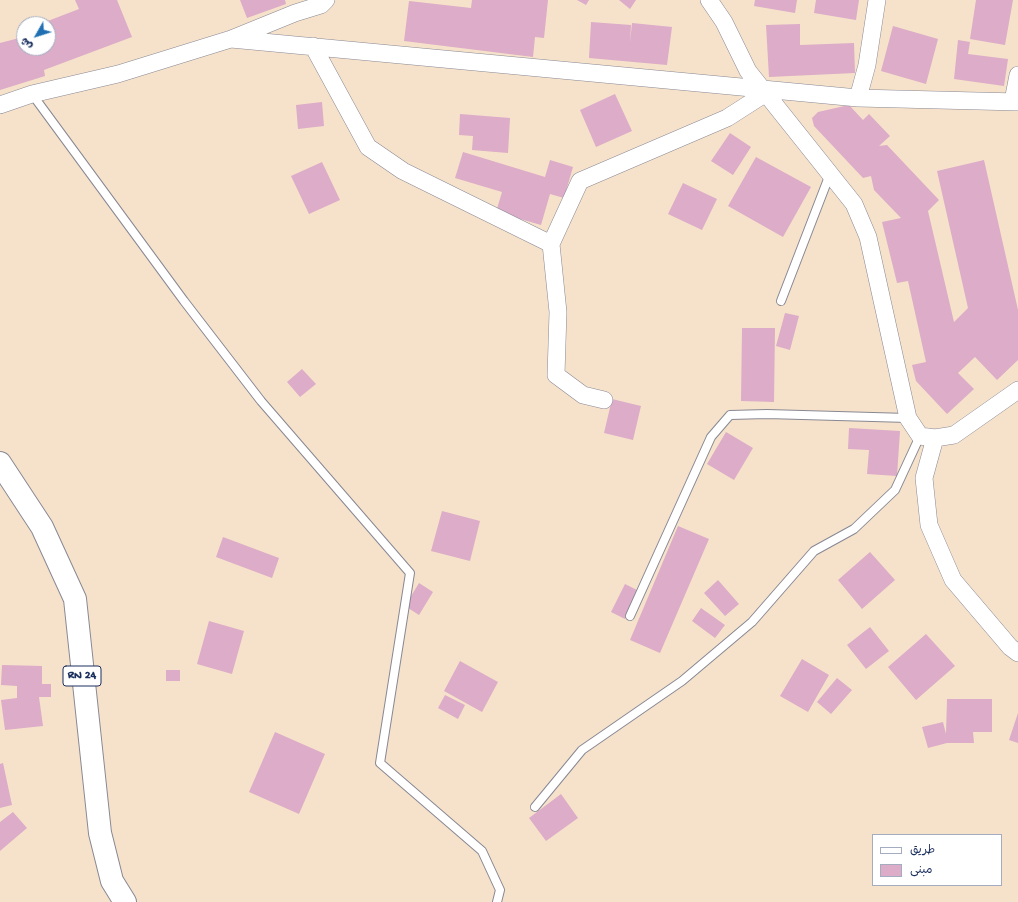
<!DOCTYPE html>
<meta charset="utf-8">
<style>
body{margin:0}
#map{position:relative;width:1018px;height:902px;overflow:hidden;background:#f6e2ca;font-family:"Gochi Hand","Playpen Sans Arabic",sans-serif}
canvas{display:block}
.legend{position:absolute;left:872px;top:834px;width:130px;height:52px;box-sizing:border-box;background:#fff;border:1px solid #a4acbf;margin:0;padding:5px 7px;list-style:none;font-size:12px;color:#1b2f5e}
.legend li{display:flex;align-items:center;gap:8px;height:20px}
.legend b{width:20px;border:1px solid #a4acbf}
.north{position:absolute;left:16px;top:16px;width:40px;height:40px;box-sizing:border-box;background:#fff;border:1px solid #a4acbf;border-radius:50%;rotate:231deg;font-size:11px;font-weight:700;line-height:16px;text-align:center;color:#1b2f5e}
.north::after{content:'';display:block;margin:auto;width:14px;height:18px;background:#1f6fb2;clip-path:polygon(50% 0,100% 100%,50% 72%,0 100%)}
</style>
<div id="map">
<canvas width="1018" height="902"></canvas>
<ul class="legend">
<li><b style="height:5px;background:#fff"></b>طريق</li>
<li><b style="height:11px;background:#dcacc8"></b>مبنى</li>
</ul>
<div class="north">ش</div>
</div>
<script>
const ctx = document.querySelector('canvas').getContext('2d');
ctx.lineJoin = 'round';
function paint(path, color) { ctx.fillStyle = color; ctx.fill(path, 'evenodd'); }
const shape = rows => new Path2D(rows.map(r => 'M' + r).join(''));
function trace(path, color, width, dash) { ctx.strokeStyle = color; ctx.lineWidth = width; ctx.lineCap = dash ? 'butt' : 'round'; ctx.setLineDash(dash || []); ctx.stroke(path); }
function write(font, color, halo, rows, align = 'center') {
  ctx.font = font + ' "Gochi Hand",sans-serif'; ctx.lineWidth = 3; ctx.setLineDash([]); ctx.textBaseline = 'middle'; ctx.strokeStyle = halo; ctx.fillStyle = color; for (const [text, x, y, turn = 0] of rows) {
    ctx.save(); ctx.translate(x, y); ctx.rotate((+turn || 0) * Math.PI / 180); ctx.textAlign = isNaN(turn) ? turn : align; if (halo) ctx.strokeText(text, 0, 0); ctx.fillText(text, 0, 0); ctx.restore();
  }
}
paint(shape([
 [75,0,117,0,132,37,44,70,45,76,0,90,0,43,23,37,21,31,24,30,24,48,48,48,48,24,40,24,79,9],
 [240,0,285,0,286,4,247,18],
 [472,0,548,0,544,38,535,37,533,57,404,41,409,1,471,8],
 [577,0,589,0,586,5],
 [619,0,636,0,630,9],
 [755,0,797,0,795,13,754,6],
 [816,0,859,0,856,20,814,13],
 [976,0,1013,0,1005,45,970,39],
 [591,22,631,25,630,43,632,23,672,27,667,65,589,58],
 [800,24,800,45,854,43,855,73,769,77,766,25],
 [893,26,938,39,926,84,881,71],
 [958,40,970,42,968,54,1008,59,1004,86,954,79],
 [615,94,632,131,596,147,580,110],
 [322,102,324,126,298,129,296,105],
 [849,105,863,120,869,114,890,136,879,146,887,145,939,200,928,211,954,322,968,308,937,171,984,160,1018,310,1018,360,997,380,975,357,958,373,974,389,947,414,916,381,912,365,926,362,908,281,897,283,882,222,901,218,874,190,871,176,863,178,814,126,812,118,818,112],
 [460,114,510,118,508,153,472,150,473,136,459,135],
 [730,133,751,147,733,175,711,161],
 [463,152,545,177,550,160,573,167,564,198,550,194,541,225,496,212,502,192,455,178],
 [756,157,811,187,783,237,728,206],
 [322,162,340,200,309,214,291,176],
 [683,183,717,199,702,230,668,214],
 [785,313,799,316,790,350,776,346],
 [742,328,775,328,774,402,741,401],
 [302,369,316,384,300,397,287,382],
 [612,399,641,406,633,440,604,433],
 [849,428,900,431,897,476,867,474,869,450,848,449],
 [726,432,753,448,734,480,707,464],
 [442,511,480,521,470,561,431,551],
 [678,526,709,539,660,653,630,640],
 [223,537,279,558,272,578,216,557],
 [870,552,895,580,862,609,838,580],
 [718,580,739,604,725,616,704,593],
 [419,583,433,592,419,615,405,606],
 [625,584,639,591,625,619,611,612],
 [701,608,725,625,715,638,692,621],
 [209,621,244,631,232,674,197,664],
 [870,627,889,651,866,669,847,645],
 [926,634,955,666,916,700,888,667],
 [802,659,829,675,808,712,780,696],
 [460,661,498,682,482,712,444,691],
 [2,665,42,666,42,684,51,684,51,697,39,697,43,726,5,730,1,700,17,698,17,686,1,685],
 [166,670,180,670,180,681,166,681],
 [837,678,852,690,831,714,817,702],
 [445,695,465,705,458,719,438,708],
 [947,699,992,699,992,732,973,732,974,743,947,743,928,748,922,727,943,722,946,734],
 [1018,713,1018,743,1009,740],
 [275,732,325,754,299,814,249,792],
 [3,763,12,805,0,808,0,764],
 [561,794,578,818,546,841,529,818],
 [13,812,27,828,0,851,0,822]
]), '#dcacc8');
const lane = shape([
 [32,94,184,301,261,401,410,573,380,763,482,851,500,890,497,902],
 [781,301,830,174],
 [630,616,711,437,730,415,767,414,908,418],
 [535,807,582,750,682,681,752,622,814,551,854,529,895,490,920,436]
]);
const street = shape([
 [709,0,724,22,748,71,854,204,868,237,908,418,920,436,935,438,954,435,1018,390],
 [231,39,858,98,1018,102],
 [313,46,368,147,403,171,551,244,580,181,727,118,766,93],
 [858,98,867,65,877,0],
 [1013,101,1018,75],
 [0,105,32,94,118,74,231,39,295,13,321,5,326,0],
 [551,244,558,312,556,375,583,395,604,400],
 [935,438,924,478,929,525,953,580,1010,647,1018,653]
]);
const primary = shape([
 [0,463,42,527,75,599,100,833,112,881,125,902]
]);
trace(lane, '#888894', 10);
trace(street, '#888894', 18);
trace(primary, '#888894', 24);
trace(lane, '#fff', 8);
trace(street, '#fff', 17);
trace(primary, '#fff', 22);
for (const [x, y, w] of [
 [82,676,38]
]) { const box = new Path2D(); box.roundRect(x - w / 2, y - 10, w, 20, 3); ctx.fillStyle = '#fff'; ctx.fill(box); trace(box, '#1b2f5e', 1); }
write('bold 12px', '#1b2f5e', null, [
 ["RN 24",82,676]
]);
</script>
